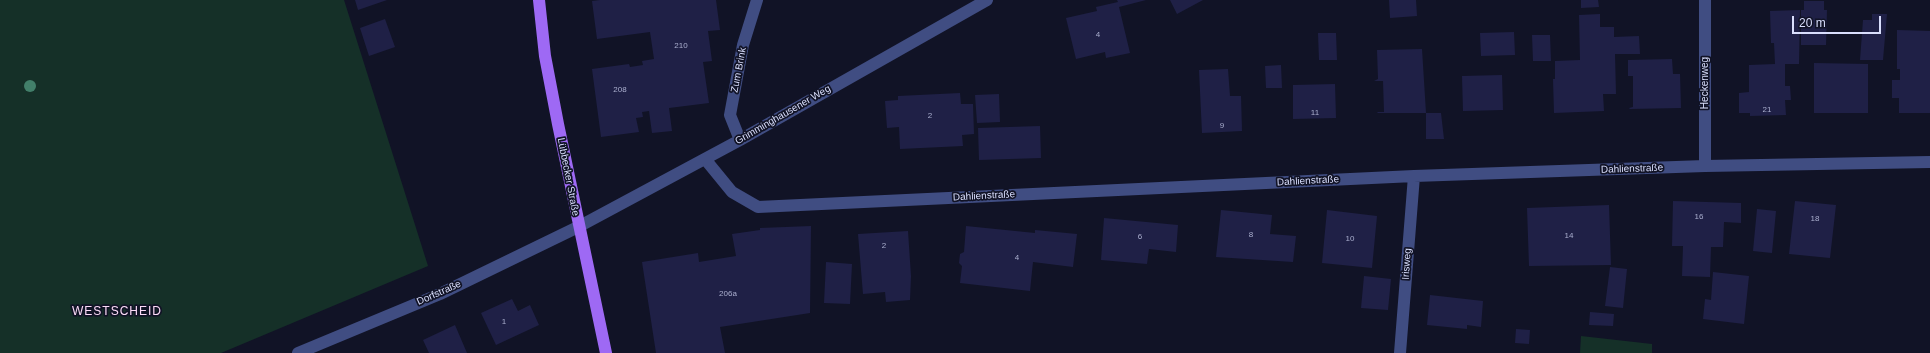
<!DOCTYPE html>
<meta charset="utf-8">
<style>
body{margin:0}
#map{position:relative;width:1930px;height:353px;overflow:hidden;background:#111326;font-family:Arial,sans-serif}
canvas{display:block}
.scale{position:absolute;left:1792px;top:16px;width:89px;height:18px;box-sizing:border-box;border:2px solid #d9defc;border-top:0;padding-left:5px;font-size:12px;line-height:14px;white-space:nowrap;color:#d9defc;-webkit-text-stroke:3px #111326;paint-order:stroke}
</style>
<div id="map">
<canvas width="1930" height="353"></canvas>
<div class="scale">20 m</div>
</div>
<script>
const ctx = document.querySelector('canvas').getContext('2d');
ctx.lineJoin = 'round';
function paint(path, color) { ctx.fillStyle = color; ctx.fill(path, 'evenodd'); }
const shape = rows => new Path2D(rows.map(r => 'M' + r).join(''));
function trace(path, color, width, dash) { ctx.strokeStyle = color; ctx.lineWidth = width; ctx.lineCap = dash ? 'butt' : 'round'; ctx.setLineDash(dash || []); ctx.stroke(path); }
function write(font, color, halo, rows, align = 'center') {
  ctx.font = font + ' Arial,sans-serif'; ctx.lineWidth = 3.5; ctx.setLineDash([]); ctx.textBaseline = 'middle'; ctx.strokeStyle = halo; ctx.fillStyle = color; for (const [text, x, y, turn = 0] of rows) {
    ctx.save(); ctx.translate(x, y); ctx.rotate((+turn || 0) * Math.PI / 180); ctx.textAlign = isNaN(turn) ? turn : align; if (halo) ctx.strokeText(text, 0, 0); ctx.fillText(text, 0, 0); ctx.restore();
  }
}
paint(shape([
 [0,0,344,0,428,266,221,353,0,353],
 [1581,336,1652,344,1652,353,1580,353]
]), '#153028');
paint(shape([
 [355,0,387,0,358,10],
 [600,0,716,0,720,30,708,31,712,61,703,62,709,103,669,108,672,131,652,133,649,111,642,112,643,117,636,118,639,132,601,137,592,69,629,64,630,67,643,65,642,61,654,59,650,32,597,39,592,1],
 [1117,0,1146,0,1119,7,1130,53,1106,58,1105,52,1076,59,1066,18,1097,11,1096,7,1118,2],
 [1170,0,1203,0,1177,14],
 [1389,0,1416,0,1417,16,1390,18],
 [1581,0,1598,0,1599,7,1581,8],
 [1804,1,1824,1,1824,10,1827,10,1826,45,1801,45,1801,10,1804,10],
 [1800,10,1799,64,1785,64,1785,86,1790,86,1791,100,1785,100,1786,115,1750,116,1750,113,1739,113,1739,93,1749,92,1749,65,1775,64,1774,43,1771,43,1770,11],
 [1600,14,1600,27,1614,27,1614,37,1639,36,1640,54,1615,54,1616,94,1603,94,1604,111,1554,113,1553,79,1555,79,1555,61,1580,60,1579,15],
 [1872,14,1887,14,1883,60,1860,60,1863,20,1872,20],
 [385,19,395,47,369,56,360,28],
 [1897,30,1930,31,1930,113,1899,113,1899,98,1892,98,1892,80,1900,80,1900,69,1897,69],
 [1514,32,1515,55,1481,56,1480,33],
 [1318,33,1336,33,1337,60,1319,60],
 [1532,35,1550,35,1551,61,1533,61],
 [1422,49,1426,113,1378,113,1377,112,1384,112,1383,81,1374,81,1378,79,1377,50],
 [1672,59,1673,74,1680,74,1681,108,1630,109,1629,108,1633,107,1633,76,1628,76,1628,60],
 [1814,63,1868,64,1868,113,1814,113],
 [1281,65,1282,88,1266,88,1265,66],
 [1228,69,1230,96,1241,96,1242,131,1202,133,1199,70],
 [1502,75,1503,110,1463,111,1462,76],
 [1335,84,1336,118,1293,119,1293,85],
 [960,93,961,104,973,104,974,134,962,135,963,146,900,149,899,127,887,128,885,101,898,100,898,96],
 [999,94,1000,122,977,123,975,95],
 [1426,113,1441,113,1444,139,1426,139],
 [1040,126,1041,158,979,160,978,128],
 [1673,201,1741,203,1741,223,1724,222,1723,247,1711,247,1710,277,1682,276,1683,246,1672,246],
 [1795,201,1836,205,1830,258,1789,254],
 [1609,205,1611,265,1529,266,1527,208],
 [1757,209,1776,211,1772,253,1753,251],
 [1221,210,1272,215,1270,234,1296,236,1293,262,1216,257],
 [1327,210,1377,216,1372,268,1322,263],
 [1104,218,1178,225,1176,252,1149,249,1147,264,1101,260],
 [811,226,810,313,720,327,725,353,656,353,642,262,698,253,699,262,736,256,732,234,760,230,760,228],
 [966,226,1035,233,1035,230,1077,234,1073,267,1033,262,1030,291,960,283,962,266,959,263,960,254,964,252],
 [908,231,911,276,910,300,886,302,885,292,863,294,858,234],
 [826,262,852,264,850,304,824,303],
 [1610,267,1627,269,1623,308,1605,306],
 [1713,272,1749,276,1744,324,1703,319,1705,299,1711,300],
 [1364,276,1391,279,1388,310,1361,308],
 [1430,295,1483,301,1481,327,1467,325,1467,329,1427,325],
 [512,299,518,311,530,305,539,325,496,345,481,313],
 [1590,312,1614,314,1613,326,1589,325],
 [455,325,467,353,429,353,423,340],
 [1516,329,1530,330,1529,344,1515,343]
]), '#1f2046');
trace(shape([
 [1705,0,1705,166],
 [740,140,730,115,743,45,757,0],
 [705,159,732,192,758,207,1414,176,1705,166,1930,162],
 [298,353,440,294,578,227,740,140,987,0],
 [1400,353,1414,176]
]), '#404d82', 12);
trace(shape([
 [539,0,545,56,558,124,606,353]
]), '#9e69f4', 12);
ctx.fillStyle = '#427f6a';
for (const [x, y] of [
 [30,86]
]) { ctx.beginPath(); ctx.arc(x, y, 6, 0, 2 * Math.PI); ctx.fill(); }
write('8px', '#aaaece', null, [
 ["4",1098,35],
 ["210",681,46],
 ["208",620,90],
 ["21",1767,110],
 ["11",1315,113],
 ["2",930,116],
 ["9",1222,126],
 ["16",1699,217],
 ["18",1815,219],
 ["8",1251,235],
 ["14",1569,236],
 ["6",1140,237],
 ["10",1350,239],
 ["2",884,246],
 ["4",1017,258],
 ["206a",728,294],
 ["1",504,322]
]);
write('10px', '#d9defc', '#111326', [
 ["Zum Brink",739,70,-79],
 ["Heckenweg",1705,83,-90],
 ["Grimminghausener Weg",783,115,-30],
 ["Dahlienstraße",1632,169,-2],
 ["Lübbecker Straße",568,177,79],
 ["Dahlienstraße",1308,181,-3],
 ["Dahlienstraße",984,196,-3],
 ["Irisweg",1407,264,-86],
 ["Dorfstraße",439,293,-24]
]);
ctx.letterSpacing = '1px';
write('12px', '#fcdbf8', '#111326', [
 ["WESTSCHEID",117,312]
]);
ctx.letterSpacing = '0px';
</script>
